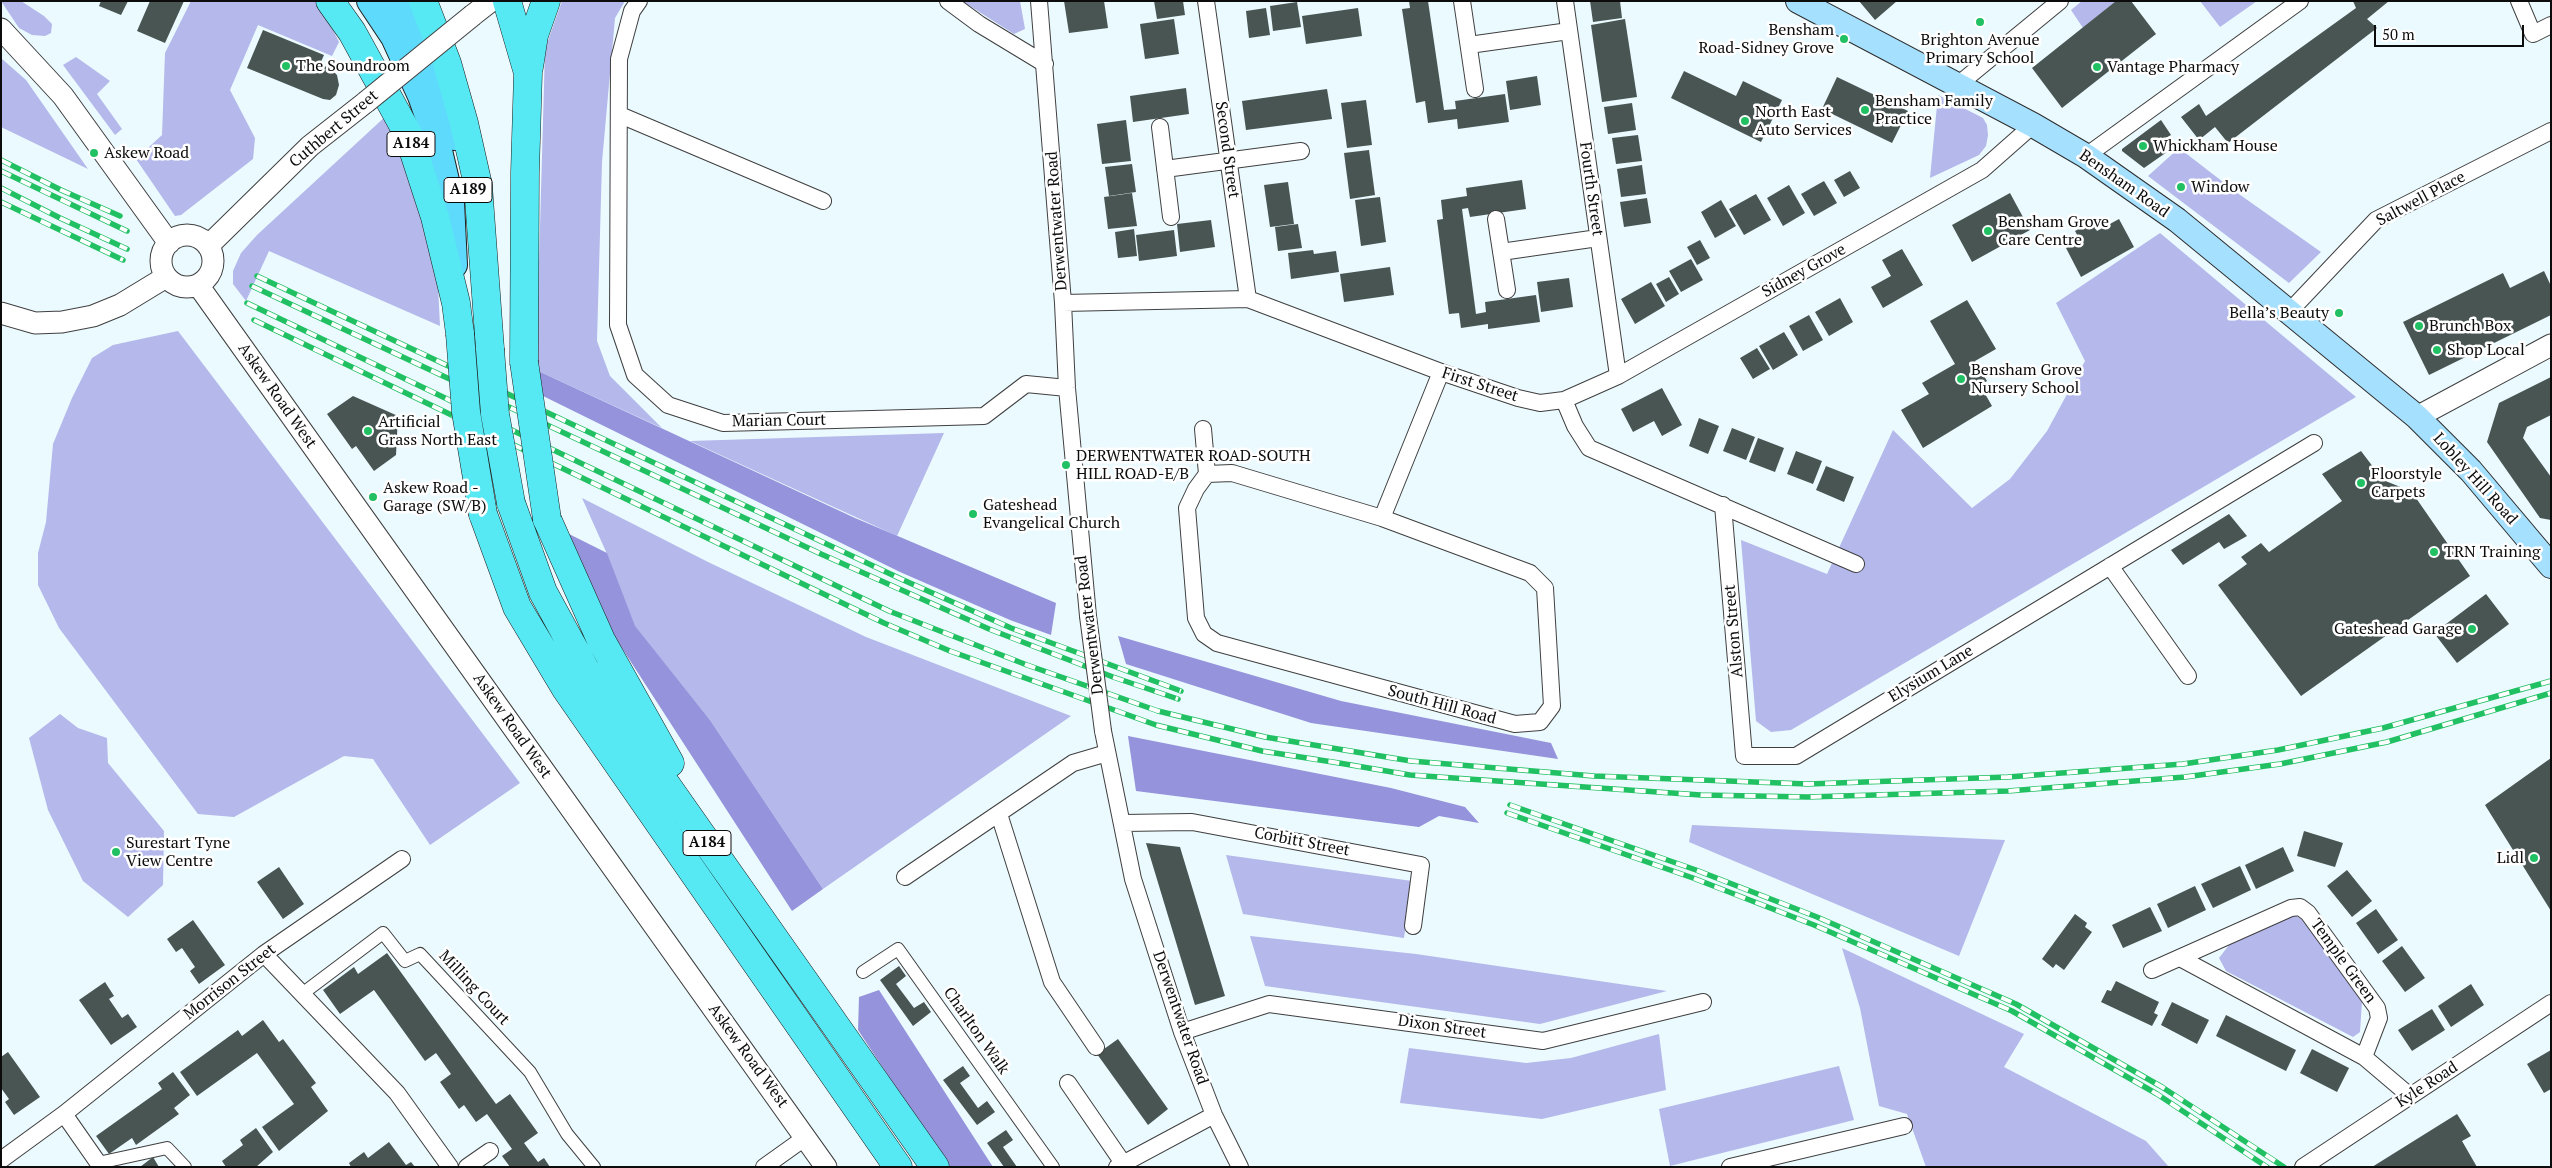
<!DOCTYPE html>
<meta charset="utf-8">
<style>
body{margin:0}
#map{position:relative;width:2552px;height:1168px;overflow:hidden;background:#ebfaff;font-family:"PT Serif",serif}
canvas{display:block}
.frame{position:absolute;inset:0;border:2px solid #0c0c0c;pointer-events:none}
.scale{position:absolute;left:2374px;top:25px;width:150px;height:22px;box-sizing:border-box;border:2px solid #0c0c0c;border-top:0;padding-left:6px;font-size:15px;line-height:18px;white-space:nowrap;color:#0c0c0c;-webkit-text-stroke:4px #fff;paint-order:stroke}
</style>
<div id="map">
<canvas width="2552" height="1168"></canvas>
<div class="frame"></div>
<div class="scale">50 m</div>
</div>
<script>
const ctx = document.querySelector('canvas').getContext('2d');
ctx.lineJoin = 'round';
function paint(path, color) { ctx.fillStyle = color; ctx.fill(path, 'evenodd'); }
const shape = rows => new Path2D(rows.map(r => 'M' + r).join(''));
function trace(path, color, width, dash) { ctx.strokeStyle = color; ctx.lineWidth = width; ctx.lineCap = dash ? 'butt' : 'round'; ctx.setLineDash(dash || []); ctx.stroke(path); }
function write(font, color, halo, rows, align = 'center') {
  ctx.font = font + ' "PT Serif",serif'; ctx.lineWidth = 5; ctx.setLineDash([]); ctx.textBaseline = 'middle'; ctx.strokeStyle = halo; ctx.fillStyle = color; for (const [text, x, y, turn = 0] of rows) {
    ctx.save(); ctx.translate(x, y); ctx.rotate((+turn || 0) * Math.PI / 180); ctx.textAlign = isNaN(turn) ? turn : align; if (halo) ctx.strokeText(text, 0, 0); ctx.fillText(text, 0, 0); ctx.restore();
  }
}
paint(shape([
 [1,1,21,1,44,16,52,24,51,33,45,36,32,35,19,28],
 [191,1,315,1,322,8,339,42,332,56,258,25,230,90,255,138,253,159,181,215,175,216,136,159,162,135,165,53],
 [562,1,625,1,615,18,602,162,597,341,610,376,662,428,536,370,545,49],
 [962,1,1020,1,1025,29,1014,34],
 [2082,1,2116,1,2083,28,2071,10],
 [2200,1,2257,1,2220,27],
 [76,57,110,81,97,94,122,129,115,135,63,65],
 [1,58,26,80,88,169,1,127],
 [1938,95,1983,118,1987,125,1988,135,1986,146,1979,155,1930,178],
 [387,115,419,193,437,266,440,326,269,251,246,301,233,284,233,271,241,253,257,235],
 [2179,148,2236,192,2321,252,2289,283,2148,176],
 [2160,233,2356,397,1791,730,1771,732,1756,721,1741,540,1827,574,1893,430,1972,508,2010,479,2047,431,2085,361,2056,303],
 [178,331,520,783,430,845,373,759,344,756,234,817,198,814,59,628,38,585,38,553,46,522,53,444,72,398,92,358,113,345],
 [944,433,897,536,690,441],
 [582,498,708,562,866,637,1071,716,823,889,710,720,634,626,607,554],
 [60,714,78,728,107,738,108,763,164,831,163,885,128,917,83,881,48,810,29,738],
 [1692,825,2005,840,1959,956,1689,842],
 [1226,855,1412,881,1404,938,1243,914],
 [2295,915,2307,923,2362,1001,2360,1032,2353,1037,2226,971,2219,958,2229,945],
 [1250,936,1416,954,1667,991,1540,1024,1265,986],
 [1842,948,2024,1034,2004,1067,2146,1141,2169,1167,1926,1167,1907,1114,1879,1106,1860,1008],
 [1659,1034,1666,1090,1542,1119,1400,1103,1409,1048,1526,1063,1571,1058],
 [1839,1066,1854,1120,1670,1166,1659,1109]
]), '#b4b8ea');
paint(shape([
 [536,370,855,518,1056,603,1051,635,1010,620,900,572,539,394],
 [569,534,607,553,635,626,710,720,823,889,792,911,607,625],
 [1118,636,1341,701,1551,743,1558,759,1311,723,1126,664],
 [1128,736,1391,788,1465,807,1479,823,1439,816,1419,827,1136,791],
 [879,990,993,1167,948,1167,858,1030,859,997]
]), '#9493db');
paint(shape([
 [101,1,128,1,121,15,99,6],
 [150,1,184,1,165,43,137,31],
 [1064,1,1104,1,1108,28,1069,33],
 [1154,1,1183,1,1185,15,1157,19],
 [1409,1,1428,1,1444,110,1456,109,1455,101,1505,94,1509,122,1458,129,1457,119,1428,123,1425,101,1416,103,1402,9,1410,8],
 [1590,1,1620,1,1622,18,1593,22],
 [1859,1,1897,1,1875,20],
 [2116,1,2131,1,2156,34,2062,108,2032,68],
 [2353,1,2389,1,2367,19,2377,28,2228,143,2215,127,2199,140,2181,117,2199,104,2206,116,2356,8],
 [1297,2,1301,27,1273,31,1270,6],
 [1266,8,1270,35,1249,38,1246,11],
 [1358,8,1362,36,1306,44,1302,16],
 [1174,19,1179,54,1145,59,1140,24],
 [1625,19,1637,97,1602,102,1591,25],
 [263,30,324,55,320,64,331,69,337,75,339,85,336,95,330,100,323,99,247,68],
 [1684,71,1736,96,1743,81,1782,100,1761,142,1671,98],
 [1537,76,1541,105,1510,110,1506,81],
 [1837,77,1908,111,1892,143,1822,109],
 [1186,88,1189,114,1133,122,1130,96],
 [1327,89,1332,119,1246,130,1242,101],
 [1366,100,1372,145,1347,148,1341,103],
 [1632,103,1636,130,1608,134,1604,107],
 [1126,120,1131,161,1102,164,1097,124],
 [2161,120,2171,135,2157,143,2167,152,2144,168,2122,151,2122,149],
 [1638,135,1642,161,1616,164,1612,138],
 [1369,150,1375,195,1350,199,1344,153],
 [1132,164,1136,192,1109,196,1105,167],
 [1642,165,1646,194,1621,197,1617,169],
 [1850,171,1860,188,1844,197,1834,180],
 [1522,180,1526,209,1470,217,1468,208,1462,209,1476,314,1486,312,1485,302,1536,295,1540,322,1488,329,1488,324,1461,328,1459,313,1449,314,1437,220,1443,219,1441,200,1467,196,1466,188],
 [1824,181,1837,203,1814,216,1801,194],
 [1288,182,1294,224,1270,227,1264,185],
 [1789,185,1805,213,1783,226,1767,198],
 [1132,193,1137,226,1108,229,1104,197],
 [2010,193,2030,230,1972,262,1952,225],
 [1756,194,1771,220,1744,235,1729,209],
 [1380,197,1386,242,1361,246,1355,200],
 [1647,198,1651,223,1624,227,1620,202],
 [1721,200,1736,226,1715,238,1701,212],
 [2119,219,2134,247,2081,277,2066,248,2080,240,2075,231,2092,222,2097,231],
 [1211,220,1215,247,1180,252,1177,224],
 [1298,224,1302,248,1278,251,1275,227],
 [1134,229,1137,256,1118,258,1115,232],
 [1174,230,1177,256,1139,261,1136,235],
 [1700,240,1710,258,1697,265,1687,247],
 [1902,249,1923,285,1883,308,1871,287,1891,276,1882,260],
 [1313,250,1314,254,1336,251,1339,272,1291,279,1288,253],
 [1691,259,1703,280,1681,292,1669,271],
 [1390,267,1394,295,1344,302,1340,274],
 [2544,271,2551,286,2551,315,2429,375,2403,322,2503,273,2510,288],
 [1669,277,1679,294,1666,302,1656,284],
 [1569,278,1573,307,1541,312,1537,282],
 [1651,282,1665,306,1635,324,1621,299],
 [1840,298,1853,322,1829,336,1815,312],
 [1967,300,1996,349,1975,361,1987,381,1980,385,1992,406,1923,448,1901,410,1929,394,1922,383,1955,364,1930,321],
 [1809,315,1823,340,1803,351,1789,326],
 [1784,332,1798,355,1773,370,1759,346],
 [1757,348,1770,369,1753,379,1740,358],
 [2551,377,2551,415,2527,427,2523,438,2551,477,2551,520,2540,518,2487,442,2499,403],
 [1662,388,1682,425,1662,436,1654,421,1633,432,1621,409],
 [353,396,398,416,396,455,374,471,356,446,352,449,327,414],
 [1699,418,1719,426,1708,454,1689,446],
 [1732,428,1755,437,1746,460,1723,451],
 [1758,438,1784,448,1775,472,1749,462],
 [1796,451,1822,461,1813,484,1787,474],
 [2361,451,2383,480,2408,490,2416,498,2470,576,2301,696,2218,585,2247,564,2241,557,2261,543,2269,552,2342,501,2322,474],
 [1826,466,1854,477,1844,502,1816,490],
 [2229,514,2247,536,2224,549,2219,542,2183,565,2171,550],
 [2486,594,2509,624,2457,663,2434,633],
 [2551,758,2551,911,2485,805],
 [2304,831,2343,843,2335,867,2297,856],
 [1146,843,1180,847,1225,996,1195,1005],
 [2283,847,2294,871,2256,889,2245,865],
 [2240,866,2251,890,2213,908,2201,884],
 [279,867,304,904,283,919,257,882],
 [2347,870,2372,901,2352,917,2327,886],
 [2195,886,2206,910,2168,928,2157,904],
 [2150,907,2162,931,2123,948,2112,925],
 [2376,909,2398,940,2378,954,2356,923],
 [2075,914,2087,923,2085,927,2092,932,2064,970,2056,964,2053,968,2042,959],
 [193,920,225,965,199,984,190,971,195,967,182,948,176,952,167,939],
 [2402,946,2425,978,2405,992,2382,961],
 [387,953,496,1104,510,1094,538,1133,524,1143,538,1162,544,1158,550,1167,510,1167,502,1156,512,1149,487,1114,476,1122,464,1105,459,1109,440,1082,451,1074,436,1053,425,1061,374,990,340,1014,323,990,354,967,358,974],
 [899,966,906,976,896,984,914,1008,924,1002,931,1012,913,1026,880,980],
 [2116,981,2159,1002,2154,1013,2158,1015,2152,1026,2101,1002,2107,990,2111,991],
 [105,982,114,996,109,999,122,1018,128,1014,137,1027,111,1045,79,1000],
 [2471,984,2484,1005,2451,1027,2438,1006],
 [2172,1002,2209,1020,2197,1044,2161,1025],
 [2432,1009,2445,1030,2412,1051,2398,1030],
 [2226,1015,2296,1050,2286,1071,2216,1036],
 [263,1020,279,1042,283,1039,316,1083,311,1087,328,1111,279,1151,262,1127,294,1104,257,1053,197,1096,180,1072,238,1030,242,1036],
 [1118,1039,1168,1109,1148,1125,1097,1054],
 [2312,1049,2349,1068,2337,1092,2300,1073],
 [2551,1050,2551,1089,2544,1093,2527,1064],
 [8,1052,40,1097,14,1115,5,1102,9,1099,1,1088,1,1057],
 [963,1066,970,1076,960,1083,978,1108,987,1101,995,1112,977,1125,943,1080],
 [173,1072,190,1095,174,1108,179,1114,136,1145,132,1138,109,1154,96,1136,162,1089,158,1083],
 [2457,1114,2471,1136,2462,1141,2477,1167,2372,1167],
 [256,1128,273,1152,256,1167,226,1167,222,1161,243,1145,240,1140],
 [1006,1130,1013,1140,1003,1147,1017,1167,1004,1167,987,1143],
 [389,1142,406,1165,411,1162,415,1167,351,1167,349,1163,364,1152,368,1158],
 [153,1157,159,1167,140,1167]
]), '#485553');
const pedestrian = shape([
 [863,972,898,949,1053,1167],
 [302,994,383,933,405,961,420,954,530,1072,567,1134,594,1167],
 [98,1163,167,1148,185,1167]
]);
const minor = shape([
 [639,1,632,11,619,59,618,325,635,375,668,405,723,423,984,416,1026,384,1067,388],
 [948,1,979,24,1045,64],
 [1039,1,1063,303,1067,388,1088,616],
 [1206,1,1248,299],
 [1462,1,1475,89],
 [1565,1,1618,376],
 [2519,1,2533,34,2551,25],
 [1469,45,1569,31],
 [1959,84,2060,1],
 [620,115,823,201],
 [1160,127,1171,217],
 [2086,156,2300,1],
 [1165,169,1301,151],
 [1496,219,1507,290],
 [1501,252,1598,238],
 [1063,303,1248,299,1441,372,1518,398,1540,403,1564,400,1575,426,1589,448,1856,564],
 [2289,312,2376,220,2551,131],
 [1564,400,1618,376,1982,170,2033,125],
 [1203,429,1207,474],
 [1232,473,1382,518,1530,573,1545,588,1552,706,1540,722,1515,724,1217,643,1204,634,1196,618,1187,508,1196,489,1207,474,1232,473],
 [1723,505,1744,756,1796,756,2314,443],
 [1382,518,1441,372],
 [2110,566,2188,676],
 [1103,731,1133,879,1182,1032,1214,1115,1240,1167],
 [999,814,1052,982,1096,1047],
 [1122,823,1192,822,1421,865,1413,926],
 [905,877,1073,763,1107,753],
 [264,954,397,1093,450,1167],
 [2180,958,2364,1057,2410,1096],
 [2152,970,2291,908,2300,907,2308,913,2377,1008,2379,1018,2364,1057],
 [1182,1032,1269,1004,1543,1041,1703,1002],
 [1068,1083,1123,1163],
 [64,1114,101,1167],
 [1,1160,64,1114,264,954,402,859],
 [467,1167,490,1151],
 [764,1167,806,1137],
 [1117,1167,1214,1115],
 [1730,1167,1904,1126],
 [2303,1167,2551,1003]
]);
const tertiary = shape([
 [473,15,491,1],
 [1,29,63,96,169,243],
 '161 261a26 26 0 1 1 52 0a26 26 0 1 1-52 0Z',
 [208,246,310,146,366,102],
 [198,285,826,1167],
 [1,313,35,323,62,322,93,316,120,305,166,277],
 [2417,417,2551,345]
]);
const secondary = shape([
 [1798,1,2033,125,2086,156,2177,220,2417,417,2471,471,2551,566]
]);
const primary = shape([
 [370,1,394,37,421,96,436,138,451,202,454,265],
 [394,1,408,24,437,84,454,137]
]);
const trunk = shape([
 [330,1,352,32,408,134,435,217,456,303,460,334],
 [423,1,447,63,464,123,478,185,490,349],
 [507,1,528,73,525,172,524,362],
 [529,67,534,35,546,1],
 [511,503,543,592,585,669,935,1167],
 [483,514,517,607,566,689,898,1167],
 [547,519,601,640,670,763]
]);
trace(pedestrian, '#3f3f3f', 14);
trace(minor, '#3f3f3f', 18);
trace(tertiary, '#3f3f3f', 23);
trace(secondary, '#2e2e2e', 26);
trace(primary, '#1d1d1d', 28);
trace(trunk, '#1d1d1d', 29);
trace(pedestrian, '#fff', 12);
trace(minor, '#fff', 16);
trace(tertiary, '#fff', 21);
trace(secondary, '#a6e0ff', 24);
trace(primary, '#5edafc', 26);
trace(trunk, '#57e9f3', 28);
const rail = shape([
 [1,160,61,190,120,216],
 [1,171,127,231],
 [1,188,60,218,127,249],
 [1,202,123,260],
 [257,276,901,579,1011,628,1181,691],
 [252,286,821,554,989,629,1113,677,1178,699],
 [247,303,889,611,1027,665,1158,711,1265,737,1411,761,1594,776,1808,784,2008,777,2183,764,2278,750,2383,728,2551,681],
 [254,320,884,623,950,651,1156,725,1262,751,1339,763,1410,775,1701,795,1808,797,2008,791,2185,777,2280,764,2387,742,2551,693],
 [1510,805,1696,870,1817,917,2016,1004,2162,1087,2284,1167],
 [1507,813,1693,878,1814,925,2012,1011,2157,1094,2267,1167]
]);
trace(rail, '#21c062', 5.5);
trace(rail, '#fff', 4, [11]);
const minorBridge = shape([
 [1088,616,1103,731]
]);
const tertiaryBridge = shape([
 [366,102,473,15]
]);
const trunkBridge = shape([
 [460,334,466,412,483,514],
 [490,349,495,414,511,503],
 [524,362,547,519]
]);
trace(minorBridge, '#3f3f3f', 18, []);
trace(tertiaryBridge, '#3f3f3f', 23, []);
trace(trunkBridge, '#1d1d1d', 29, []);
trace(minorBridge, '#fff', 16);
trace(tertiaryBridge, '#fff', 21);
trace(trunkBridge, '#57e9f3', 28);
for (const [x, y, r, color] of [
 [1980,22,5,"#21c062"],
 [1844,39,5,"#21c062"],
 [286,66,5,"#21c062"],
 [2097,67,5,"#21c062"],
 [1865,110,5,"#21c062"],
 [1745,121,5,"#21c062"],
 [2143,146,5,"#21c062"],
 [94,153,5,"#21c062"],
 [2181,187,5,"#21c062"],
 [1988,231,5,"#21c062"],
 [2339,313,5,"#21c062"],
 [2419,326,5,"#21c062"],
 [2437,350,5,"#21c062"],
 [1961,379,5,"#21c062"],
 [368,431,5,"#21c062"],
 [1066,465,5,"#21c062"],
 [2361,483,5,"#21c062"],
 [373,497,5,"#21c062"],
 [973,514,5,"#21c062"],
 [2434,552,5,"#21c062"],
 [2472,629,5,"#21c062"],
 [116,852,5,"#21c062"],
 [2534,858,5,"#21c062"]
]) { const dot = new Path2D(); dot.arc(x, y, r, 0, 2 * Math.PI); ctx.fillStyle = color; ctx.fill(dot); trace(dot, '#fff', 2); }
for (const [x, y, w] of [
 [411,144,48],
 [468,190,48],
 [707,843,48]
]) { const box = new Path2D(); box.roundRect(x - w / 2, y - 12.5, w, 25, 4); ctx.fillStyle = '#fff'; ctx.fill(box); trace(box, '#0c0c0c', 1); }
write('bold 15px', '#0c0c0c', null, [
 ["A184",411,144],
 ["A189",468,190],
 ["A184",707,843]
]);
write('16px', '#0c0c0c', '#fff', [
 ["Bensham",1834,30,"right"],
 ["Road-Sidney Grove",1834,48,"right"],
 ["Brighton Avenue",1980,40,"center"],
 ["Primary School",1980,58,"center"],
 ["The Soundroom",296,66],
 ["Vantage Pharmacy",2107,67],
 ["Bensham Family",1875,101],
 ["Practice",1875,119],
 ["North East",1755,112],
 ["Auto Services",1755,130],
 ["Whickham House",2153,146],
 ["Askew Road",104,153],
 ["Window",2191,187],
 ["Bensham Grove",1998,222],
 ["Care Centre",1998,240],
 ["Bella’s Beauty",2329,313,"right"],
 ["Brunch Box",2429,326],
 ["Shop Local",2447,350],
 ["Bensham Grove",1971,370],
 ["Nursery School",1971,388],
 ["Artificial",378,422],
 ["Grass North East",378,440],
 ["DERWENTWATER ROAD-SOUTH",1076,456],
 ["HILL ROAD-E/B",1076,474],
 ["Floorstyle",2371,474],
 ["Carpets",2371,492],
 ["Askew Road -",383,488],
 ["Garage (SW/B)",383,506],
 ["Gateshead",983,505],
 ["Evangelical Church",983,523],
 ["TRN Training",2444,552],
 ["Gateshead Garage",2462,629,"right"],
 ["Surestart Tyne",126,843],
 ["View Centre",126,861],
 ["Lidl",2524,858,"right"]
], 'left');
write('16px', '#0c0c0c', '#fff', [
 ["Cuthbert Street",334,129,-40],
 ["Second Street",1227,150,82],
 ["Bensham Road",2124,184,35],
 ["Fourth Street",1591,189,82],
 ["Saltwell Place",2421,199,-28],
 ["Derwentwater Road",1057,221,-94],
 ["Sidney Grove",1804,271,-29],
 ["First Street",1480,385,18],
 ["Askew Road West",277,396,55],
 ["Marian Court",779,421,-1],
 ["Lobley Hill Road",2475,479,48],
 ["Derwentwater Road",1090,625,-97],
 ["Alston Street",1734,631,-95],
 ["Elysium Lane",1931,674,-31],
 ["South Hill Road",1442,705,15],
 ["Askew Road West",512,726,55],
 ["Corbitt Street",1302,842,11],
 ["Temple Green",2343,961,54],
 ["Morrison Street",230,982,-38],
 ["Milling Court",474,988,47],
 ["Derwentwater Road",1180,1018,71],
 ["Dixon Street",1442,1027,8],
 ["Charlton Walk",976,1031,55],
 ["Askew Road West",748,1056,54],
 ["Kyle Road",2427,1085,-33]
]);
</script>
